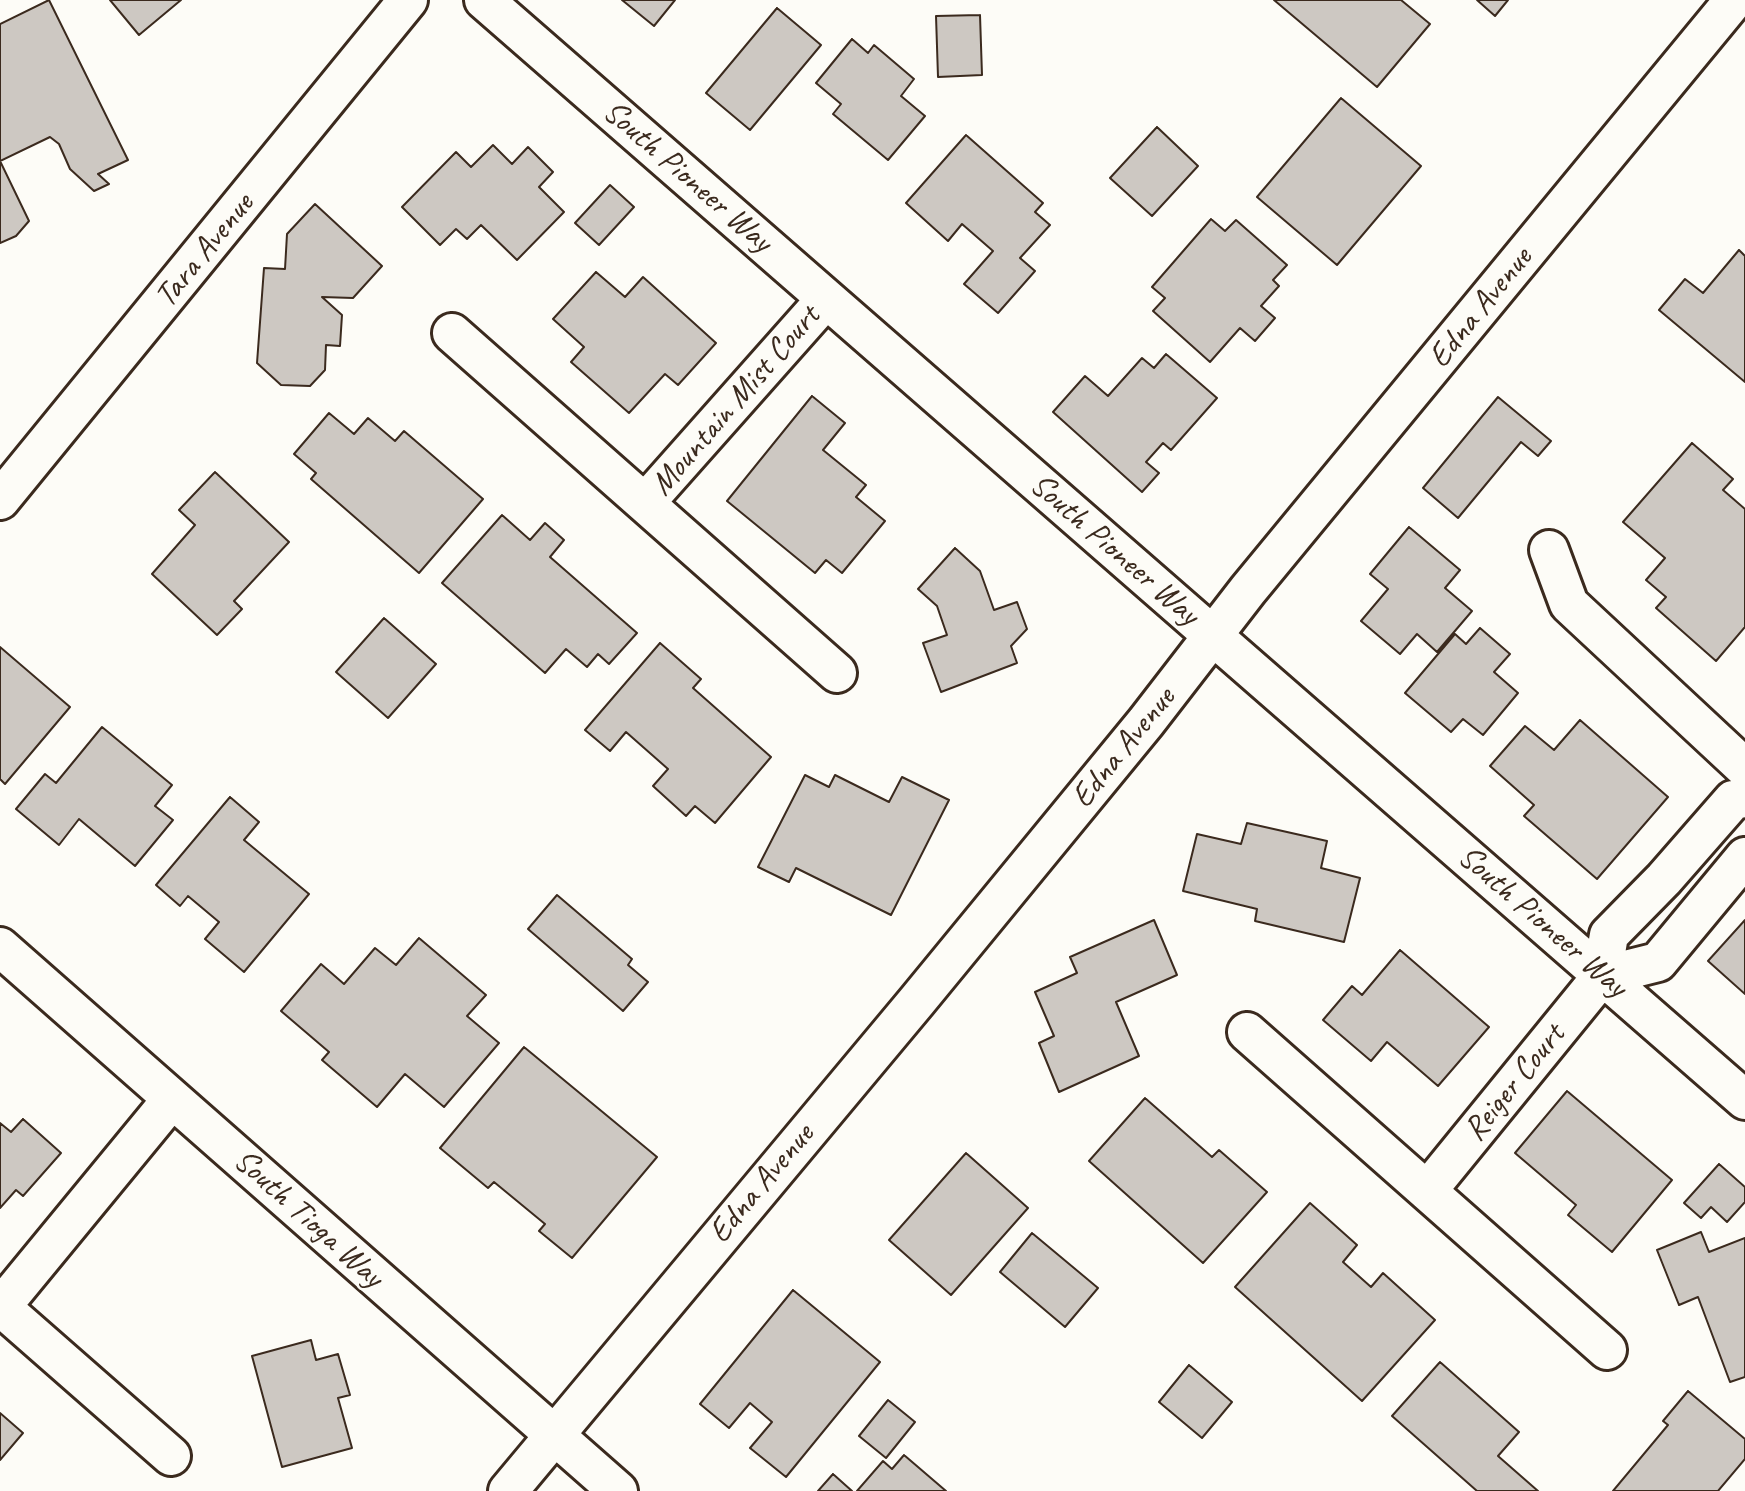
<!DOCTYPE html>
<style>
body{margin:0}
canvas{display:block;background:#fdfcf7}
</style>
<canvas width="1745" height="1491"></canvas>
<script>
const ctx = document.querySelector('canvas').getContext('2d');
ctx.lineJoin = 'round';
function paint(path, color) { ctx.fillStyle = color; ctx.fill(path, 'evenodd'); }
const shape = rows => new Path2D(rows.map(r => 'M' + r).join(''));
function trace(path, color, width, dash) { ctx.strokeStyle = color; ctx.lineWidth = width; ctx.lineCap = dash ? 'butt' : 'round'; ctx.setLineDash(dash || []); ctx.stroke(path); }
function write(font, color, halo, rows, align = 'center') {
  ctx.font = font + ' Caveat,sans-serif'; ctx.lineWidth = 5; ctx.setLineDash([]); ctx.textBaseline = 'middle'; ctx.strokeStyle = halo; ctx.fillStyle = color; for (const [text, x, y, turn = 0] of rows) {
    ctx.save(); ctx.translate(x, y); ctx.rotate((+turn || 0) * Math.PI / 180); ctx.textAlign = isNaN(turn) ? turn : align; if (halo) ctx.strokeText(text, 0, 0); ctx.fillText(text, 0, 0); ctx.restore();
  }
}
const building = shape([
 [49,0,128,160,98,174,109,184,94,191,70,169,59,144,50,137,0,161,29,221,16,236,0,243,0,24,49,0],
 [110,0,181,0,139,35,110,0],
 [622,0,675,0,654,26,622,0],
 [1274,0,1401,0,1430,24,1377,87,1274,0],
 [1477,0,1508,0,1495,16,1477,0],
 [777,8,821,45,750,130,706,93,777,8],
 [980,15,982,75,938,77,936,16,980,15],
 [852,39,868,53,874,45,914,79,901,96,925,116,888,160,833,114,841,104,816,83,852,39],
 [1341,98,1421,166,1337,265,1257,197,1341,98],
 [1157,127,1198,166,1152,216,1110,178,1157,127],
 [966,135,1043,203,1035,212,1050,225,1020,258,1035,271,998,313,964,284,993,251,962,224,948,241,906,203,966,135],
 [493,145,512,164,528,147,553,172,539,187,564,212,517,260,481,225,467,239,456,229,440,245,402,207,456,152,471,167,493,145],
 [610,185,634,207,599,245,575,223,610,185],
 [315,204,382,266,353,298,322,297,342,315,340,346,326,345,325,370,310,386,281,385,257,363,264,268,285,269,287,234,315,204],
 [1211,219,1225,231,1236,220,1287,265,1273,280,1279,286,1261,306,1275,318,1255,341,1240,328,1210,362,1153,311,1165,298,1152,287,1211,219],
 [1739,250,1745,256,1745,382,1659,310,1685,279,1703,293,1739,250],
 [596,272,625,297,643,277,716,343,678,385,665,374,629,413,571,362,584,347,553,319,596,272],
 [1166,354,1217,398,1171,450,1163,443,1146,462,1159,473,1142,492,1053,412,1085,376,1108,396,1142,358,1154,368,1166,354],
 [812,396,845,423,823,450,866,485,856,497,885,521,842,573,826,560,815,573,727,501,812,396],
 [1498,397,1551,441,1538,456,1521,442,1458,518,1423,488,1498,397],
 [329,413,354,434,368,418,395,441,404,431,483,499,419,573,311,479,316,473,294,454,329,413],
 [1692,443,1733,479,1723,490,1745,509,1745,627,1716,661,1656,608,1666,597,1646,580,1665,558,1623,522,1692,443],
 [215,472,289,542,234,601,242,609,217,635,152,574,195,525,179,510,215,472],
 [502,515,530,540,545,523,564,540,550,557,637,633,609,664,598,654,587,667,566,649,545,673,442,583,502,515],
 [1409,527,1460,570,1445,588,1472,611,1437,652,1417,634,1400,654,1361,621,1388,589,1370,574,1409,527],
 [955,548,980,571,994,610,1017,602,1027,629,1011,646,1017,663,941,692,923,643,947,635,937,606,918,589,955,548],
 [384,618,436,664,388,718,336,672,384,618],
 [1480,628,1510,654,1494,672,1518,693,1483,735,1463,719,1451,732,1405,693,1455,634,1466,644,1480,628],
 [660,643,701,679,693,688,771,757,715,823,695,806,686,816,653,786,668,769,626,732,610,751,585,730,660,643],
 [0,647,70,707,5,784,0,779,0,647],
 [1580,720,1668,797,1597,879,1524,816,1534,805,1490,766,1525,726,1554,750,1580,720],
 [102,727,172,785,155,806,173,820,135,866,79,819,59,845,16,809,45,774,56,783,102,727],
 [805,775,829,787,835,775,889,802,902,777,949,800,891,915,796,868,789,882,758,867,805,775],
 [230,797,259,822,244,840,309,894,244,972,205,939,219,922,188,896,180,906,156,885,230,797],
 [1247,823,1327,841,1321,868,1360,878,1344,942,1255,921,1257,909,1183,891,1197,834,1241,844,1247,823],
 [557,895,632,959,628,965,648,982,623,1011,528,929,557,895],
 [1154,920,1177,975,1116,1002,1139,1056,1059,1092,1039,1043,1054,1036,1035,992,1077,973,1070,957,1154,920],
 [1745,920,1745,994,1708,961,1745,920],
 [419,938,486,995,467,1016,499,1043,444,1107,405,1074,377,1107,322,1060,329,1052,281,1011,321,964,344,984,375,948,396,965,419,938],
 [1400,950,1489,1027,1438,1086,1387,1042,1371,1061,1323,1020,1352,986,1362,995,1400,950],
 [524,1047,657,1157,572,1258,539,1231,545,1224,494,1182,488,1188,440,1148,524,1047],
 [1567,1091,1672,1180,1612,1252,1568,1215,1576,1205,1515,1153,1567,1091],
 [1145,1098,1212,1157,1219,1150,1267,1192,1203,1263,1089,1161,1145,1098],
 [23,1119,61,1153,23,1196,16,1190,0,1208,0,1123,11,1132,23,1119],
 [966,1153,1028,1208,951,1295,889,1240,966,1153],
 [1719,1164,1745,1187,1745,1202,1727,1222,1711,1207,1701,1218,1684,1203,1719,1164],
 [1310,1203,1357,1245,1343,1262,1371,1287,1383,1273,1435,1320,1362,1401,1235,1287,1310,1203],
 [1701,1232,1709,1252,1745,1238,1745,1377,1730,1382,1698,1297,1679,1305,1657,1250,1701,1232],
 [1032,1233,1098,1288,1065,1327,1000,1272,1032,1233],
 [793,1290,880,1362,786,1477,750,1448,772,1422,750,1403,729,1428,700,1404,793,1290],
 [311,1340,316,1360,338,1354,350,1395,338,1398,352,1448,282,1467,252,1356,311,1340],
 [1440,1362,1519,1432,1498,1456,1538,1491,1477,1491,1392,1416,1440,1362],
 [1189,1365,1232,1402,1202,1438,1159,1402,1189,1365],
 [1688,1391,1745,1439,1745,1459,1718,1491,1613,1491,1668,1425,1663,1421,1688,1391],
 [888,1400,915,1422,886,1458,859,1436,888,1400],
 [0,1413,23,1433,0,1460,0,1413],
 [904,1455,946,1491,857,1491,883,1461,892,1469,904,1455],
 [833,1474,852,1491,818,1491,833,1474]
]);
paint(building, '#cdc8c2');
trace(building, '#3b2a1e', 2);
const minor = shape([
 [484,0,1745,1100],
 [452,333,837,673],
 [0,500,408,0],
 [645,503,826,299],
 [1549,550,1569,604,1745,768],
 [0,947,618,1491],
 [1602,976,1658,962,1745,857],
 [1247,1032,1607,1350],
 [1427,1191,1602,976,1609,935,1664,879,1733,800,1745,798],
 [0,1306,171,1456],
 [1,1307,172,1099],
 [508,1491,917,1001,1146,722,1248,590,1734,0]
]);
trace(minor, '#3b2a1e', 44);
trace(minor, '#fdfcf7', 38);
write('33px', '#3b2a1e', '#fdfcf7', [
 ["South Pioneer Way",687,177,41],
 ["Tara Avenue",205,251,-51],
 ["Edna Avenue",1481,308,-51],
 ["Mountain Mist Court",736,401,-49],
 ["South Pioneer Way",1114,550,41],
 ["Edna Avenue",1124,748,-51],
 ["South Pioneer Way",1542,922,41],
 ["Reiger Court",1515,1083,-51],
 ["Edna Avenue",762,1184,-50],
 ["South Tioga Way",308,1219,42]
]);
</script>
